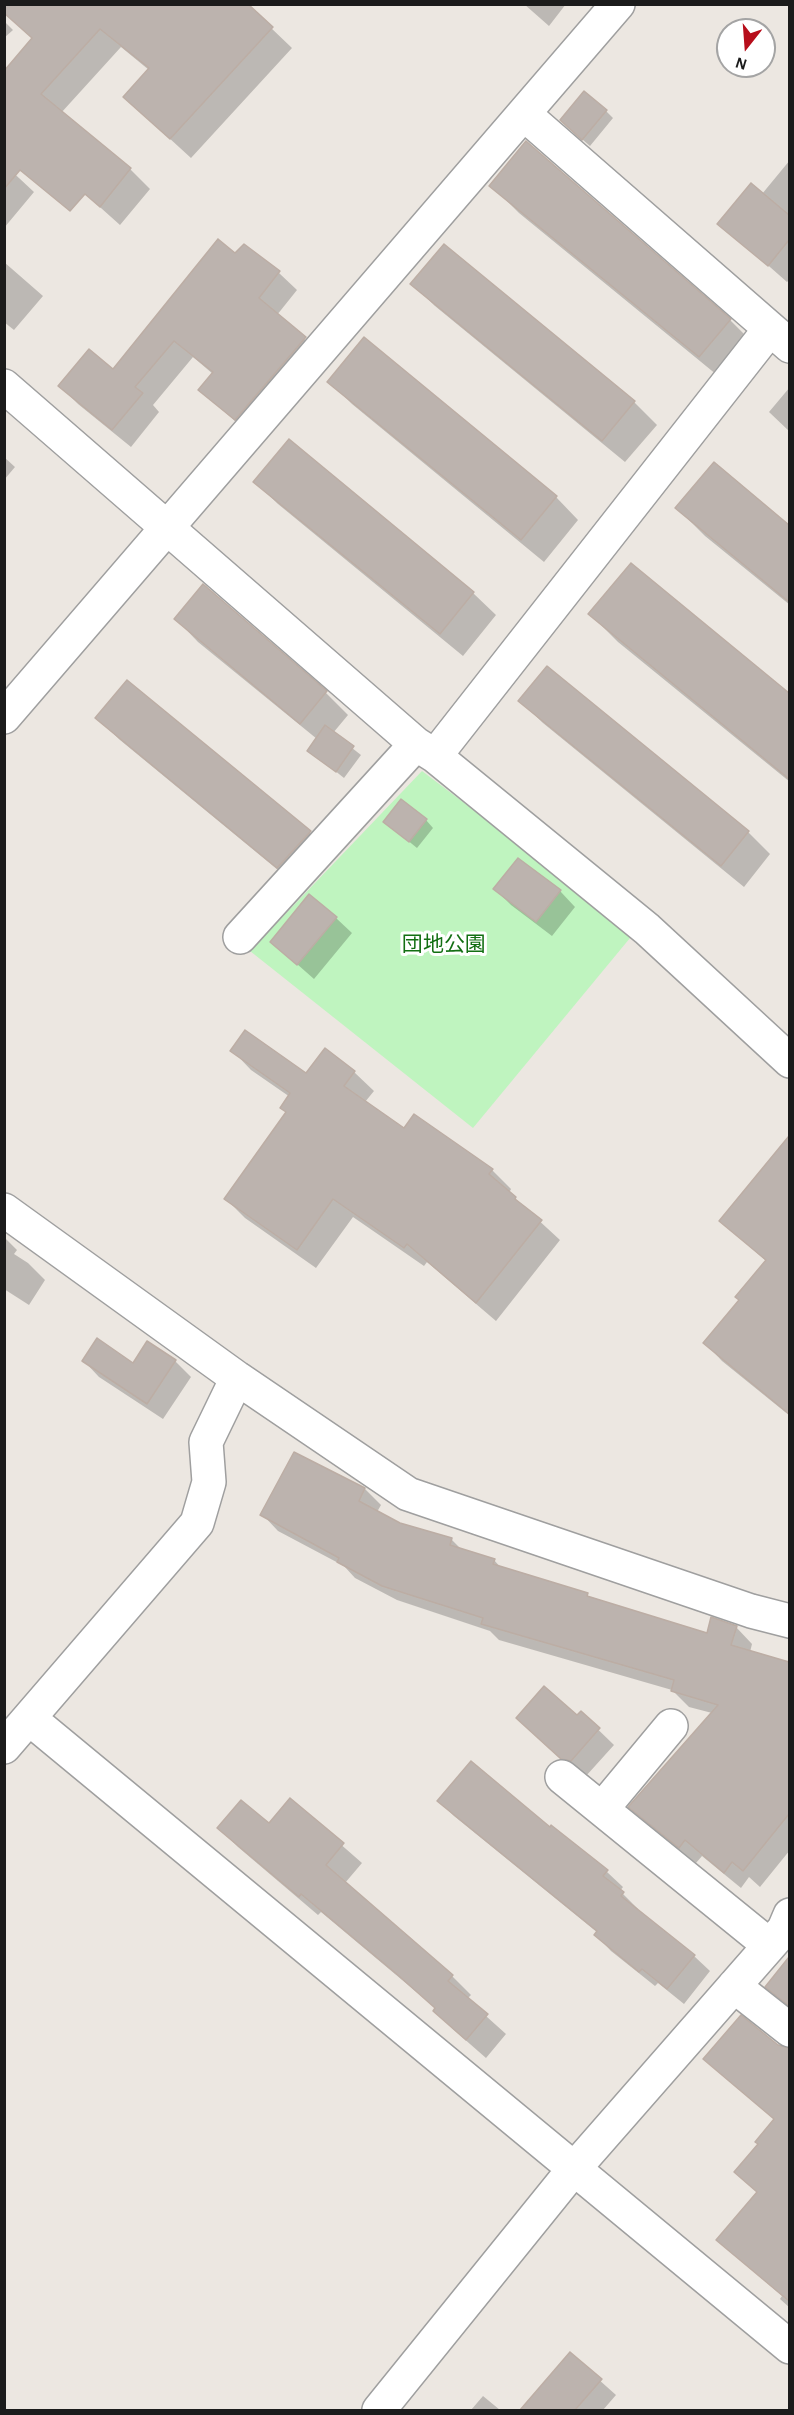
<!DOCTYPE html>
<meta charset="utf-8">
<style>
body{margin:0}
#map{position:relative;width:794px;height:2415px;overflow:hidden;background:#ece7e1;font-family:"Alegreya Sans",sans-serif}
canvas{display:block}
.frame{position:absolute;inset:0;border:6px solid #1b1b1b;pointer-events:none}
.north{position:absolute;left:716px;top:18px;width:60px;height:60px;box-sizing:border-box;background:#fff;border:2px solid #a4a4a4;border-radius:50%;rotate:197deg;font-size:16px;font-weight:700;line-height:24px;text-align:center;color:#1b1b1b}
.north::after{content:'';display:block;margin:auto;width:21px;height:27px;background:#b70e1b;clip-path:polygon(50% 0,100% 100%,50% 72%,0 100%)}
</style>
<div id="map">
<canvas width="794" height="2415"></canvas>
<div class="frame"></div>
<div class="north">N</div>
</div>
<script>
const ctx = document.querySelector('canvas').getContext('2d');
ctx.lineJoin = 'round';
function paint(path, color) { ctx.fillStyle = color; ctx.fill(path, 'evenodd'); }
const shape = rows => new Path2D(rows.map(r => 'M' + r).join(''));
function trace(path, color, width, dash) { ctx.strokeStyle = color; ctx.lineWidth = width; ctx.lineCap = dash ? 'butt' : 'round'; ctx.setLineDash(dash || []); ctx.stroke(path); }
function write(font, color, halo, rows, align = 'center') {
  ctx.font = font + ' "Alegreya Sans","Noto Sans JP",sans-serif'; ctx.lineWidth = 6; ctx.setLineDash([]); ctx.textBaseline = 'middle'; ctx.strokeStyle = halo; ctx.fillStyle = color; for (const [text, x, y, turn = 0] of rows) {
    ctx.save(); ctx.translate(x, y); ctx.rotate((+turn || 0) * Math.PI / 180); ctx.textAlign = isNaN(turn) ? turn : align; if (halo) ctx.strokeText(text, 0, 0); ctx.fillText(text, 0, 0); ctx.restore();
  }
}
paint(shape([
 [422,771,635,932,473,1128,250,951]
]), '#bff4bf');
paint(shape([
 [62,4,246,4,292,48,191,158,145,116,149,70,121,47,61,113,130,169,150,189,120,225,73,183,4,94],
 [524,4,566,4,549,26],
 [4,21,13,30,4,38],
 [606,111,613,118,590,146,569,128],
 [527,143,730,320,758,348,728,384,519,213,491,185],
 [790,160,790,279,787,282,720,223,762,194],
 [4,164,34,192,4,228],
 [244,246,279,273,297,290,277,315,323,356,253,437,200,390,213,374,193,357,153,405,159,412,131,447,78,404,60,386,114,371],
 [444,246,634,402,657,425,625,462,435,306,412,284],
 [4,262,43,296,14,330,4,322],
 [364,339,556,497,578,520,544,562,352,404,329,381],
 [790,387,790,432,769,412],
 [289,442,473,593,496,615,463,656,278,504,255,482],
 [4,457,15,467,4,480],
 [714,464,790,527,790,605,705,536,677,508],
 [631,565,790,695,790,782,618,642,590,614],
 [204,586,326,693,348,715,333,733,361,755,344,778,309,750,317,739,198,642,176,619],
 [547,668,748,832,770,854,744,887,543,723,520,701],
 [127,682,310,833,332,855,301,889,120,740,97,718],
 [426,820,433,828,417,848,385,822],
 [495,889,560,891,575,907,552,936,511,905],
 [336,918,352,933,314,979,272,942],
 [232,1050,306,1075,325,1050,354,1072,374,1091,365,1102,405,1130,492,1170,511,1189,509,1193,560,1240,496,1321,427,1262,424,1266,353,1217,316,1268,245,1218,226,1199,287,1113,290,1097,251,1070],
 [790,1138,790,1341,787,1344,790,1346,790,1416,722,1361,705,1343,740,1301,766,1261,721,1221],
 [4,1237,17,1250,14,1254,28,1263,45,1280,29,1305,4,1289],
 [148,1343,175,1361,191,1377,163,1419,99,1377,84,1361,133,1365],
 [294,1454,365,1489,381,1505,377,1512,399,1524,451,1539,463,1551,494,1560,502,1569,708,1634,736,1627,752,1644,750,1652,790,1664,790,1850,760,1887,749,1877,741,1888,702,1856,696,1863,647,1823,630,1807,712,1713,689,1707,672,1690,499,1640,490,1631,397,1600,355,1578,344,1566,278,1531,262,1514],
 [581,1713,614,1745,586,1776,578,1774,533,1733,577,1717],
 [290,1800,362,1863,345,1883,452,1976,471,1995,467,1999,506,2034,486,2058,454,2030,435,2011,436,2009,420,1995,321,1912,318,1915,238,1847,219,1828,269,1825],
 [439,1801,550,1829,551,1827,607,1872,623,1887,620,1891,638,1909,637,1910,694,1956,710,1971,684,2004,658,1983,655,1986,611,1951,596,1935,598,1933,454,1816],
 [790,1960,790,2008,767,1986],
 [778,2046,790,2050,790,2308,780,2299,782,2296,718,2240,758,2193,736,2172,759,2144,775,2120,705,2059],
 [570,2354,616,2395,603,2410,522,2410],
 [483,2396,500,2410,471,2410]
]), '#0003');
const building = shape([
 [4,4,248,4,273,27,170,139,123,97,149,68,100,29,41,94,131,168,100,207,85,194,70,211,20,170,4,189,4,71,32,38,4,13,4,4],
 [584,91,607,110,582,140,560,120,584,91],
 [526,141,731,319,699,357,489,186,526,141],
 [751,183,789,215,789,240,768,266,717,224,751,183],
 [218,239,235,253,244,244,280,271,259,298,306,337,235,420,198,390,213,372,174,341,135,387,143,393,112,430,58,386,89,349,113,369,218,239],
 [444,244,635,401,602,441,410,284,444,244],
 [364,337,557,496,521,540,327,382,364,337],
 [289,439,474,592,440,634,253,482,289,439],
 [714,462,789,525,789,602,675,508,714,462],
 [631,563,789,693,789,779,588,614,631,563],
 [203,584,327,691,300,724,174,619,203,584],
 [547,666,749,831,721,866,518,701,547,666],
 [127,680,311,831,277,868,95,718,127,680],
 [325,725,354,746,336,772,307,751,325,725],
 [401,799,427,819,409,842,383,822,401,799],
 [518,858,561,890,536,922,493,889,518,858],
 [309,894,337,917,297,965,270,942,309,894],
 [245,1030,306,1073,325,1048,355,1071,344,1086,404,1128,414,1114,493,1169,489,1174,516,1197,515,1199,542,1220,476,1303,407,1244,404,1248,333,1199,297,1250,224,1199,286,1112,280,1108,290,1093,230,1051,245,1030],
 [789,1136,789,1414,703,1343,739,1300,735,1297,766,1260,719,1221,789,1136],
 [97,1338,133,1363,147,1341,176,1360,147,1404,82,1361,97,1338],
 [294,1452,365,1488,359,1501,400,1523,452,1538,450,1545,495,1559,493,1564,588,1593,587,1596,707,1633,711,1617,737,1626,731,1645,789,1662,789,1814,743,1871,732,1862,724,1873,685,1840,679,1848,628,1807,718,1705,671,1691,674,1680,481,1624,483,1618,382,1586,337,1562,339,1558,260,1515,294,1452],
 [544,1686,577,1715,581,1711,600,1728,571,1761,561,1759,516,1718,544,1686],
 [471,1761,550,1827,551,1825,608,1870,603,1876,624,1892,621,1896,695,1955,667,1989,642,1969,639,1972,594,1935,597,1931,437,1801,471,1761],
 [290,1798,344,1843,326,1865,453,1975,448,1981,488,2014,466,2040,433,2011,435,2008,399,1976,301,1894,299,1897,217,1828,241,1800,269,1823,290,1798],
 [789,1957,789,2006,765,1987,789,1957],
 [741,2015,778,2045,789,2048,789,2301,716,2240,757,2192,734,2172,758,2144,755,2142,774,2119,703,2059,741,2015],
 [570,2352,602,2379,575,2410,520,2410,570,2352]
]);
paint(building, '#bcb3ae');
trace(building, '#bcada4', 1.5);
const minor = shape([
 [524,114,790,346],
 [4,386,416,744,435,756,647,929,790,1061],
 [4,717,618,4],
 [435,756,770,329],
 [240,937,416,744],
 [4,1210,237,1378,408,1494,751,1611,790,1621],
 [30,1719,790,2347],
 [4,1747,197,1523,209,1482,206,1442,237,1378],
 [562,1777,769,1945],
 [602,1809,671,1726],
 [734,1986,790,2030],
 [379,2410,573,2170,784,1929,790,1915]
]);
trace(minor, '#9f9f9f', 36);
trace(minor, '#fff', 33);
write('21px', '#136f13', '#fff', [
 ["団地公園",444,945]
]);
</script>
